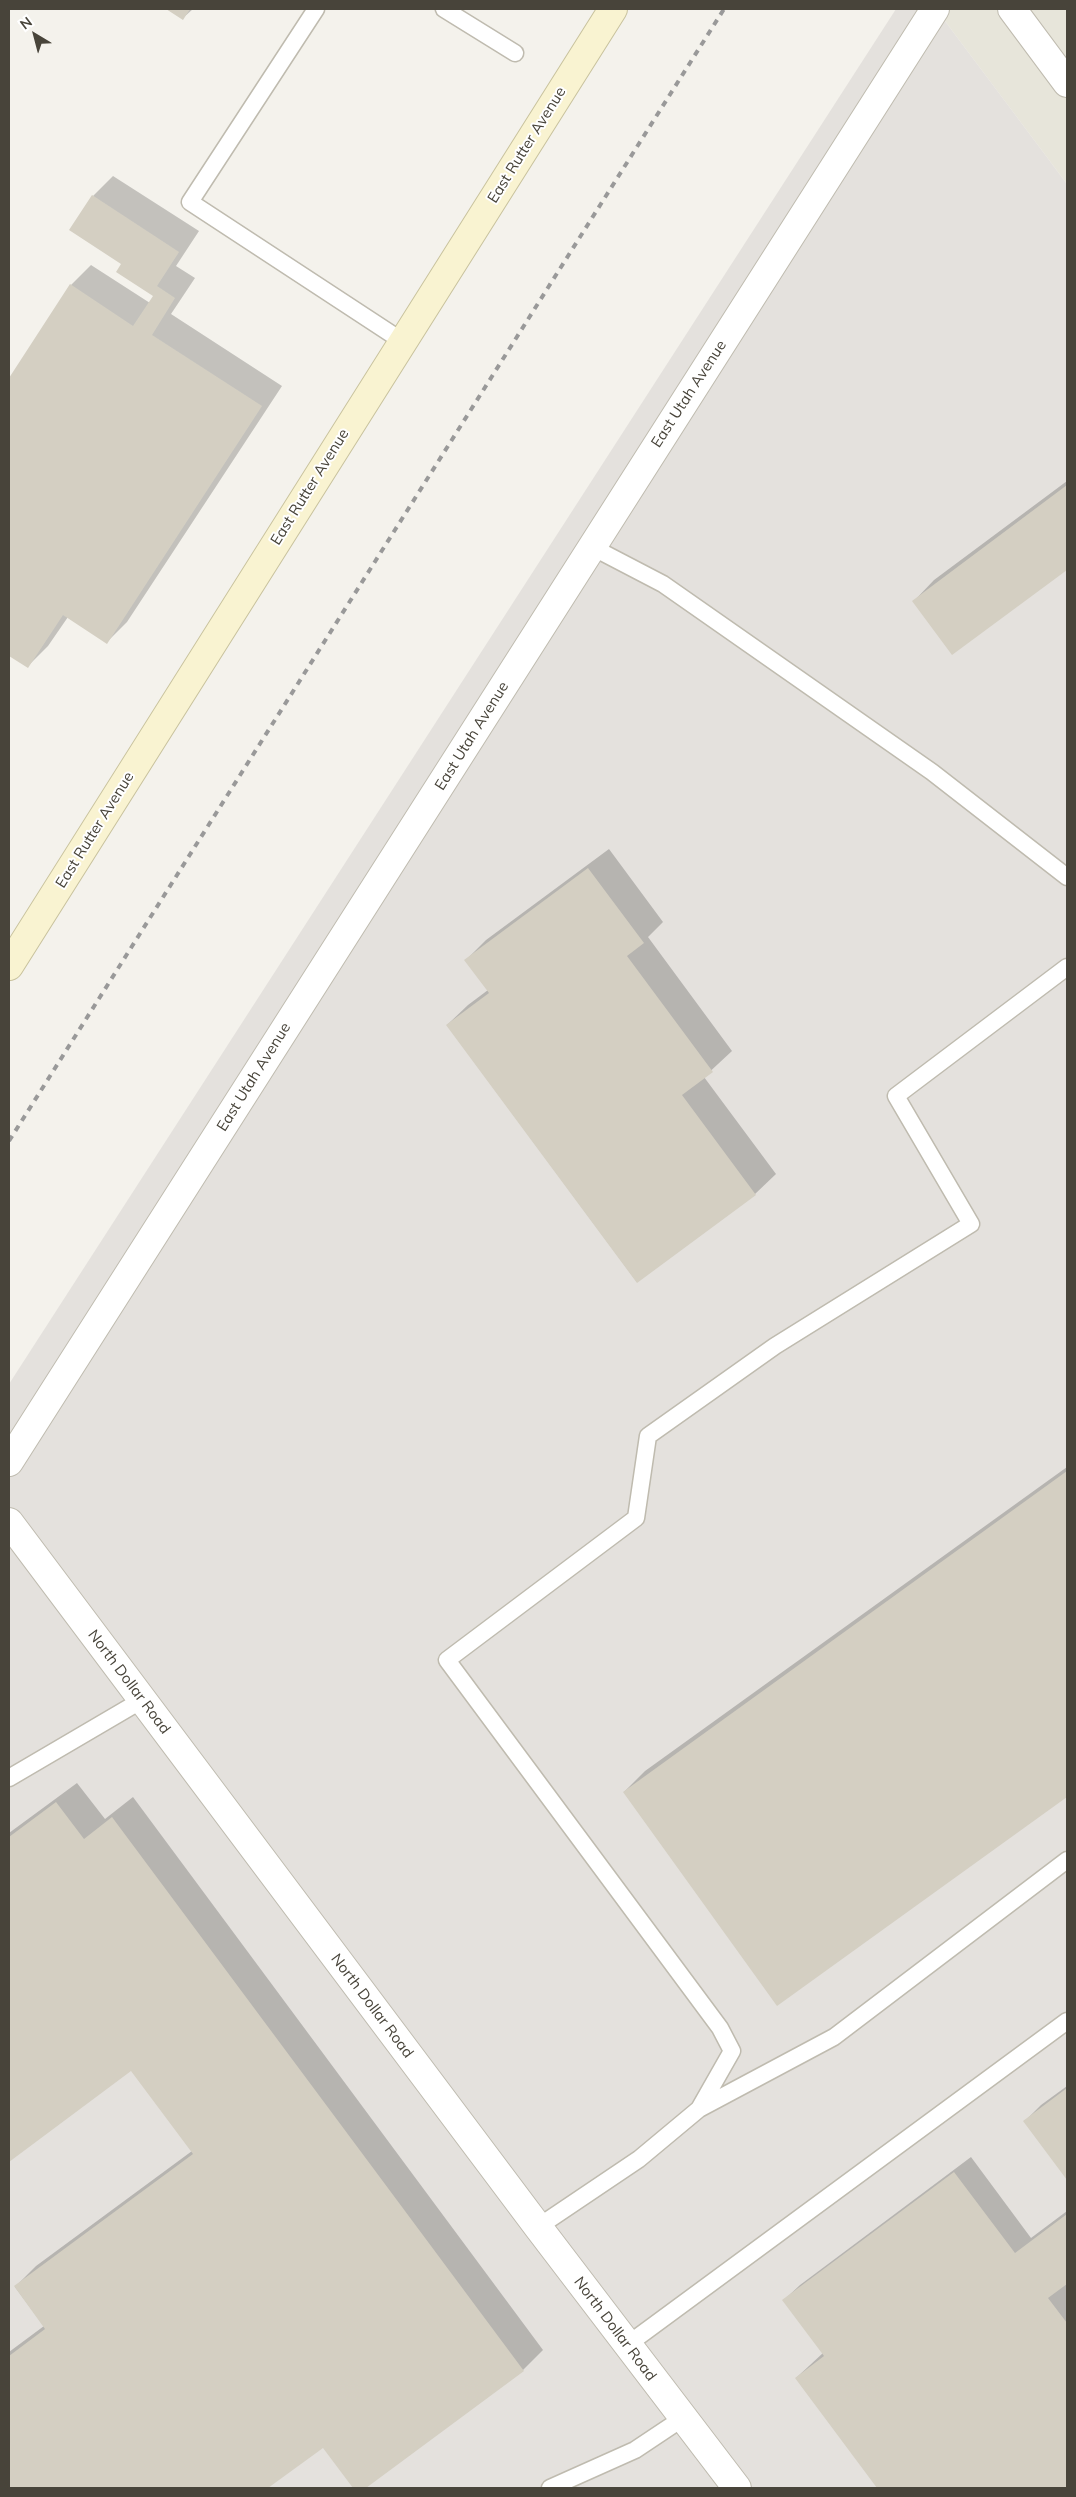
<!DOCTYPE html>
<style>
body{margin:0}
#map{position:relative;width:1076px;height:2497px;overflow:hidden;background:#f4f2ec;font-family:Mulish,sans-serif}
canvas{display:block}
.frame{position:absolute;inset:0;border:10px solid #48443a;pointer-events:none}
.north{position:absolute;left:10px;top:10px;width:50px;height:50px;-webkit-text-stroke:4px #fff;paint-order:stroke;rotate:323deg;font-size:14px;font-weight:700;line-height:20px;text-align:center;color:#48443a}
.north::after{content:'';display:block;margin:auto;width:18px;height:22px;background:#48443a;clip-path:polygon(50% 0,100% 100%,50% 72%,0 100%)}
</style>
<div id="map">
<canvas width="1076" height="2497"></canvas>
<div class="frame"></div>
<div class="north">N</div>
</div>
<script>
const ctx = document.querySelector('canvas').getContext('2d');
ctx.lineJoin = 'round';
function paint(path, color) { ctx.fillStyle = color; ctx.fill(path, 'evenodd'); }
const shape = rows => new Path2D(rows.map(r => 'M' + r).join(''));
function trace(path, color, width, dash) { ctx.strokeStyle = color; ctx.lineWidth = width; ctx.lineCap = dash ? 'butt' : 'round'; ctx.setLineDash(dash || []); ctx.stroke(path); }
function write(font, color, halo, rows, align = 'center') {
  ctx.font = font + ' Mulish,sans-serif'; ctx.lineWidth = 4; ctx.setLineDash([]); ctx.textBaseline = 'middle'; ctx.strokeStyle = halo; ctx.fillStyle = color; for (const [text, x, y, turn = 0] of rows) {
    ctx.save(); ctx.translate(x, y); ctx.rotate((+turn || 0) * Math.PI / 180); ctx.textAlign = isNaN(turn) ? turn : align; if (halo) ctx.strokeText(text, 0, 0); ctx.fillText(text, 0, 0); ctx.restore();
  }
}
paint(shape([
 [936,9,1067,9,1067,184]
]), '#e7e5da');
paint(shape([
 [896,9,936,9,1067,184,1067,2488,9,2488,9,1384]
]), '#e4e1dd');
paint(shape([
 [168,9,193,9,183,18],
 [113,176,199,231,176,266,195,278,171,314,282,386,127,622,107,642,68,617,48,646,28,666,9,654,9,582,11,579,9,577,9,380,71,285,91,265,150,303,154,295,123,264,93,196],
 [1067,481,1067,568,953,653,914,601,934,580],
 [609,849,663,922,648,937,732,1051,704,1077,776,1174,755,1194,637,1282,447,1025,468,1005,488,990,466,960,486,940],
 [1067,1467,1067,1796,777,2004,624,1792,645,1771],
 [77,1783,105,1819,133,1797,543,2350,523,2370,364,2488,355,2488,323,2446,266,2488,9,2488,9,2352,44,2326,15,2287,36,2266,192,2151,131,2069,9,2160,9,1833],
 [1067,2086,1067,2178,1025,2121,1041,2105],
 [971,2157,1031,2238,1067,2211,1067,2282,1065,2284,1067,2286,1067,2488,879,2488,796,2378,823,2353,784,2300,800,2285]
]), '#0003');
paint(shape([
 [166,9,190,9,183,20],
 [92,195,179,252,157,286,175,298,152,335,262,406,107,644,63,615,28,668,9,656,9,378,70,284,133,326,153,296,116,272,121,264,69,230],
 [1067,485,1067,570,952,655,912,601],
 [588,868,644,943,627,956,713,1072,682,1095,756,1195,637,1283,446,1025,489,993,464,960],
 [1067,1471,1067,1797,777,2006,623,1792],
 [56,1802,84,1839,112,1817,524,2371,366,2488,353,2488,323,2448,268,2488,9,2488,9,2356,45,2329,14,2286,193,2154,131,2071,9,2162,9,1837],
 [1067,2088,1067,2180,1023,2121],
 [954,2172,1015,2253,1067,2214,1067,2284,1048,2298,1067,2323,1067,2488,877,2488,795,2378,824,2356,782,2300]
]), '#d4cfc2');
const lane = shape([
 [316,9,190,202,402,341],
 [444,9,515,53],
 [592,547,663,584,932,772,1067,877],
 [9,1778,142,1700],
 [699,2109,834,2037,1067,1860],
 [538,2227,639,2159,699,2109,732,2051,720,2028,447,1660,636,1518,648,1436,775,1346,971,1224,896,1096,1067,967],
 [627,2345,1067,2021],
 [550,2488,635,2450,683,2418]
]);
const street = shape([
 [1012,9,1067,83],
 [9,1462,935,9],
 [9,1522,538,2227,737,2488]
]);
const secondary = shape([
 [9,966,613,9]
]);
trace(lane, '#bfbbaf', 19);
trace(street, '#bfbbaf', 30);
trace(secondary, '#c8c29d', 30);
trace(lane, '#fff', 16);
trace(street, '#fff', 28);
trace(secondary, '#f9f3d1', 28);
trace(shape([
 [9,1141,724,9]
]), '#999', 4, [6, 6]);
write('15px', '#48443a', '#fff', [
 ["East Rutter Avenue",527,145,-58],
 ["East Utah Avenue",689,394,-57],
 ["East Rutter Avenue",310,487,-58],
 ["East Utah Avenue",472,736,-58],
 ["East Rutter Avenue",95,830,-58],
 ["East Utah Avenue",254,1077,-58],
 ["North Dollar Road",129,1682,53],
 ["North Dollar Road",372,2006,53],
 ["North Dollar Road",615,2329,53]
]);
</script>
